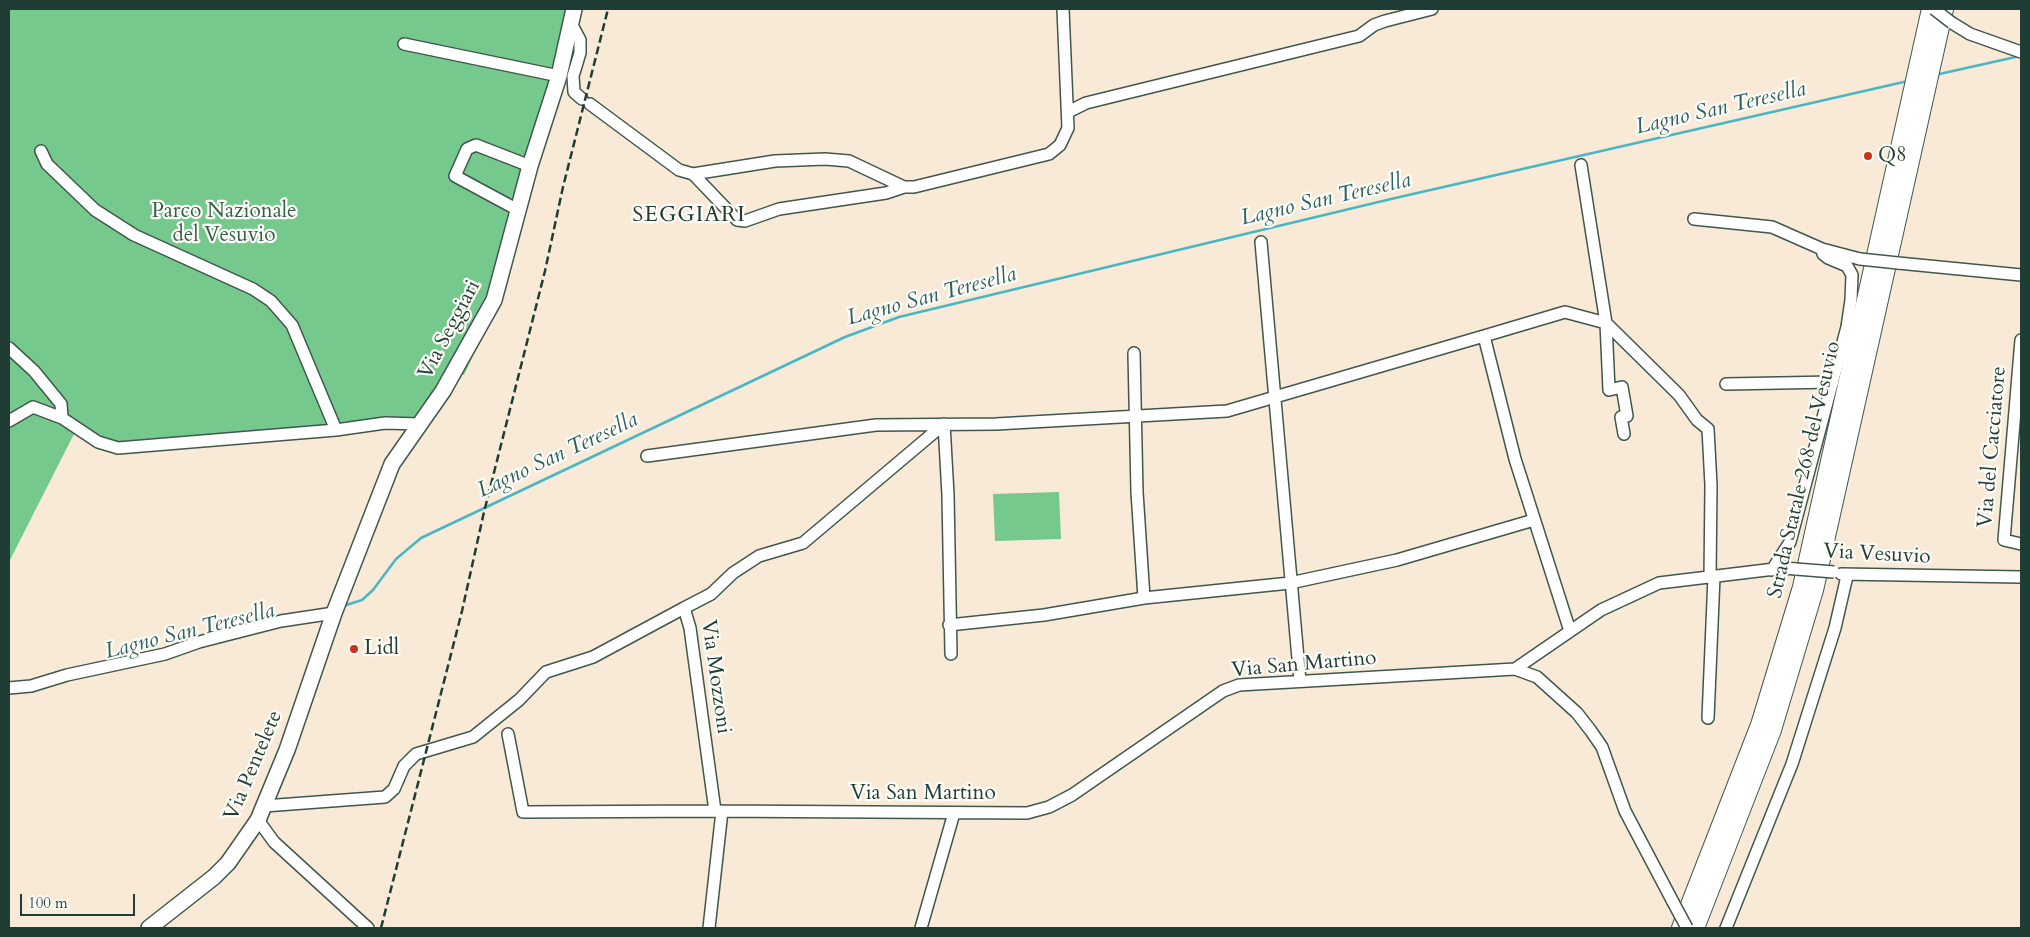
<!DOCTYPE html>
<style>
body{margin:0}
#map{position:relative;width:2030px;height:937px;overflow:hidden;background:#f8ead6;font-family:Cardo,serif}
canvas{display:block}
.frame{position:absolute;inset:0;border:10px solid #1f3d34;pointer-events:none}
.scale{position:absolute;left:20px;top:894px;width:115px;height:22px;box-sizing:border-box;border:2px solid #1f3d34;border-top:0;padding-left:6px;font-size:15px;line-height:18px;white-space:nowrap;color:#1f3d34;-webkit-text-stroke:4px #fdfcf7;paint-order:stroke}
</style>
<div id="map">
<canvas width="2030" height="937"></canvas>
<div class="frame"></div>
<div class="scale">100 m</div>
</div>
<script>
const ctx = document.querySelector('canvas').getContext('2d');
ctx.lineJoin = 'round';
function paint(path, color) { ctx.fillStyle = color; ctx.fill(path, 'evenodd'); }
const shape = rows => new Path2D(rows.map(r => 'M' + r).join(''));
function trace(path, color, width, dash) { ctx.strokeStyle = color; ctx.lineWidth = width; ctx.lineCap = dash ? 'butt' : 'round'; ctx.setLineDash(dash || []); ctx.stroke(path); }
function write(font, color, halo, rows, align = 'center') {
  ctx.font = font + ' Cardo,serif'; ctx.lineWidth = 4.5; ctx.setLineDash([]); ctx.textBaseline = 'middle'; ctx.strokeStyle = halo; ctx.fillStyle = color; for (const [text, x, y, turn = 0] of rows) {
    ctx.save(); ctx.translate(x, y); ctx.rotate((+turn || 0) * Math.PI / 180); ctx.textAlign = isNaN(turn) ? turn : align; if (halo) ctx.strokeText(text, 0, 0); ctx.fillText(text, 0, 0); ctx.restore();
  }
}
paint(shape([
 [9,9,579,9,551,128,534,170,497,305,464,375,459,375,431,420,123,448,77,428,9,562],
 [1059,492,1061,539,995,541,993,494]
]), '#75c98c');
trace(shape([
 [1935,75,2020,56],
 [343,606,362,600,373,590,396,559,421,538,845,337,899,317,1391,199,1908,81]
]), '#48b6c4', 2.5);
const minor = shape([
 [571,23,580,40,580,53,573,76,574,92,582,99],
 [1952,23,1970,34,2021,52],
 [404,44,559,76],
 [590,104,679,170,693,174,775,161,825,159,849,161,904,187,914,187,1049,154,1060,145,1068,128,1063,9],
 [1068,112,1086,103,1359,36,1374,25,1385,21,1432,9],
 [41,151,47,164,95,210,134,235,253,289,271,301,292,325,336,430],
 [1581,165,1606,323,1609,390,1622,387,1627,416,1621,417,1624,434],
 [693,174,737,220,745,221,779,209,886,193,904,187],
 [518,210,455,176,467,149,476,145,530,166],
 [1694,219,1772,227,1822,249,1860,259],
 [1261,242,1300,681],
 [1898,263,2021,275],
 [2021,340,2004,540,2021,544],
 [9,348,34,371,61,404,62,418],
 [1134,353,1137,492,1144,598],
 [1726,384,1833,382],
 [9,421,33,407,62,418,98,442,118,448,336,430,385,423,419,424],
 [944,424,948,495,951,654],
 [647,456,876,425,996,424,1227,411,1484,336],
 [1772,570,1790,542,1847,327,1851,300,1852,275,1847,266,1828,258,1823,254,1822,249],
 [1841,574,2021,577],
 [684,608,711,594,733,573,759,556,803,543,944,424],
 [949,625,1044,615,1144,598,1290,583,1397,560,1534,520],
 [1570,631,1515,459,1484,336,1565,312,1606,323,1679,395,1697,420,1708,429,1711,485,1710,578],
 [1515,669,1601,610,1659,583,1783,568,1796,569],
 [9,688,31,686,67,675,165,654,199,642,281,621,334,613],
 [1708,718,1714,577],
 [508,734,523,812,715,811],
 [264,806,385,797,394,789,404,766,416,754,473,737,519,700,546,672,593,657,684,608,690,628,715,811,1027,813,1049,807,1072,795,1223,691,1239,685,1515,669,1537,677,1577,713,1591,731,1602,747,1625,811,1673,902],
 [258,820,274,842,368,928],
 [709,928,722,811],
 [921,928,954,813],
 [1726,928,1792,764,1835,628,1847,576]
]);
const major = shape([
 [149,928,214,877,228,863,258,820,287,750,334,613,392,464,443,391,494,300,530,166,559,76,574,9]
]);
const highway = shape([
 [1681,928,1760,725,1802,587,1931,9],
 [1695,928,1772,730,1814,590,1944,9]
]);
trace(minor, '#40574c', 14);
trace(major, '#40574c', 18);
trace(highway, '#40574c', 20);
trace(minor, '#fff', 11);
trace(major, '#fff', 15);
trace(highway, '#fff', 18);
trace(shape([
 [381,928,462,611,484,512,545,271,563,187,608,9]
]), '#1f3d34', 2.5, [8, 4]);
const minorBridge = shape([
 [1934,9,1952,23],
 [1860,259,1898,263],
 [1796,569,1834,572],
 [1673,902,1687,928]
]);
trace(minorBridge, '#40574c', 14, []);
trace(minorBridge, '#fff', 11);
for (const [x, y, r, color] of [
 [1868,156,5,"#c8321e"],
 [354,649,5,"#c8321e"]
]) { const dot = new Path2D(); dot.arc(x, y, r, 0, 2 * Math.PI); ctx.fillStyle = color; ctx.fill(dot); trace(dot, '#fdfcf7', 2); }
write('21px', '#1f3d34', '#fdfcf7', [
 ["Q8",1878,156],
 ["Lidl",364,649]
], 'left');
write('21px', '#34604a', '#fdfcf7', [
 ["Parco Nazionale",224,212],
 ["del Vesuvio",224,236]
]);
write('21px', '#1f3d34', '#fdfcf7', [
 ["Via Seggiari",450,330,-62],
 ["Via del Cacciatore",1993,447,-85],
 ["Strada Statale 268 del Vesuvio",1805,470,-77],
 ["Via Vesuvio",1877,555,3],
 ["Via San Martino",1304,665,-5],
 ["Via Mozzoni",715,677,82],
 ["Via Pentelete",254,766,-67],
 ["Via San Martino",923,794]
]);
write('italic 22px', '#2b615f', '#fdfcf7', [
 ["Lagno San Teresella",1721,109,-13],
 ["Lagno San Teresella",1326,200,-13],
 ["Lagno San Teresella",932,297,-15],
 ["Lagno San Teresella",558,456,-25],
 ["Lagno San Teresella",190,632,-14]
]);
ctx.letterSpacing = '1px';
write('22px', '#1f3d34', '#fdfcf7', [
 ["SEGGIARI",689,216]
]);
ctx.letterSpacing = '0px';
</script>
